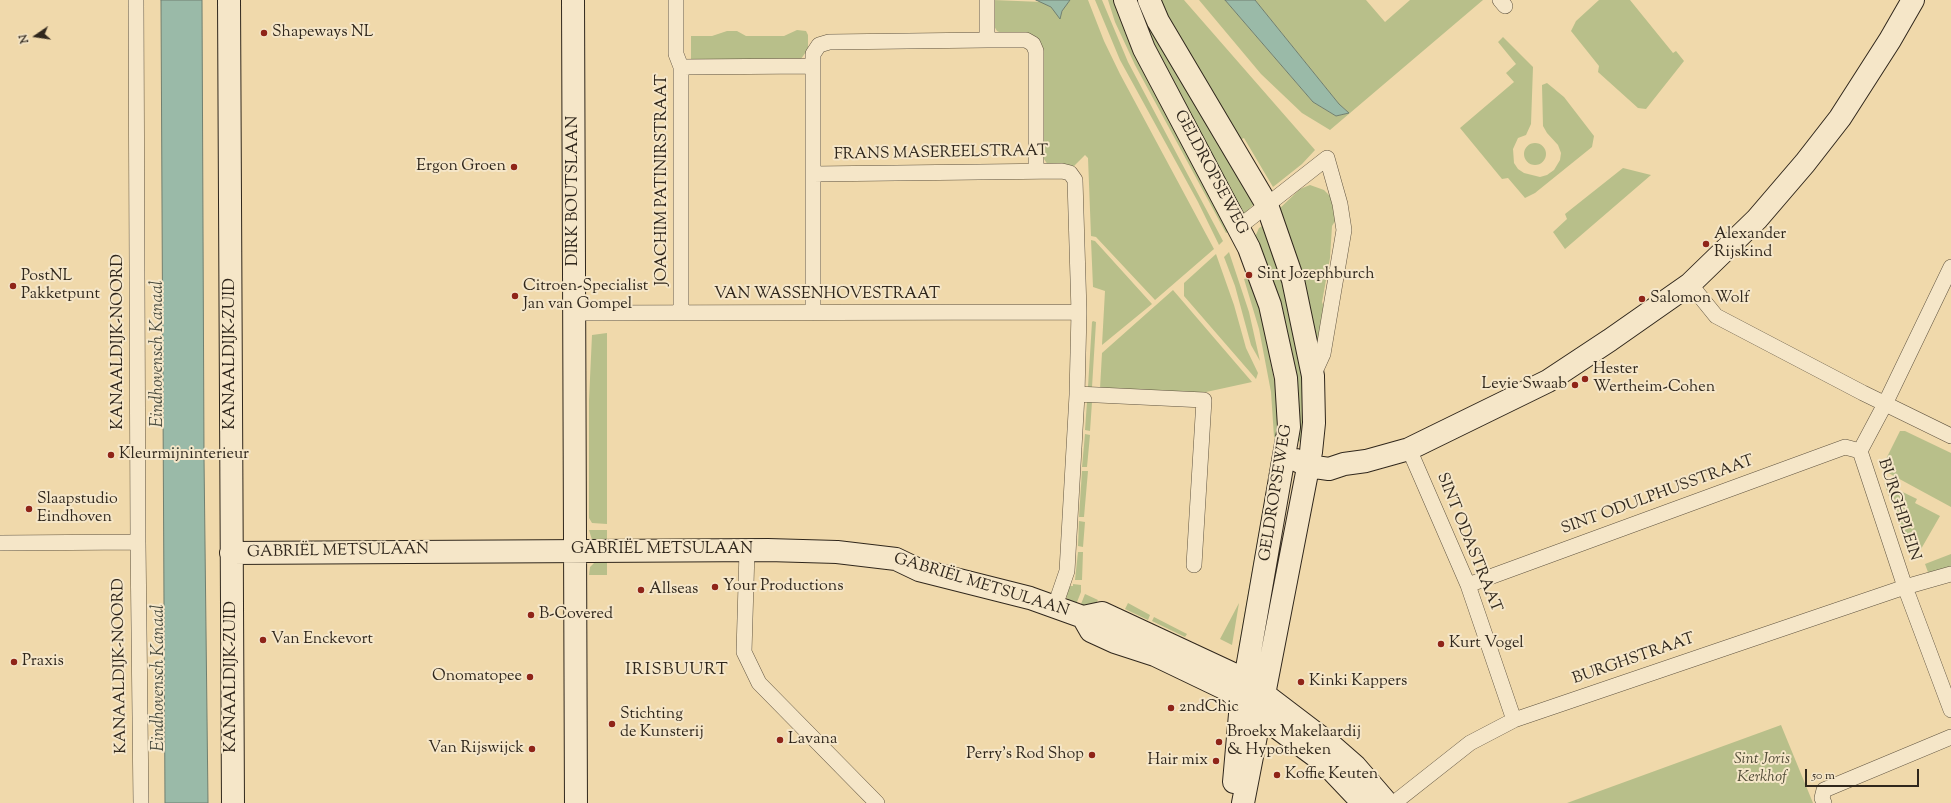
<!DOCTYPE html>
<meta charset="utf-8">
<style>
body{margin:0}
#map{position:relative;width:1951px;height:803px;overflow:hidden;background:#f0d9ab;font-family:"Sorts Mill Goudy",serif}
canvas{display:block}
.north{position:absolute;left:16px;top:16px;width:40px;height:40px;-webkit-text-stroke:3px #f5e6c8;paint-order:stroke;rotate:257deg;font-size:11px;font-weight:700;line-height:16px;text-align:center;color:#30271c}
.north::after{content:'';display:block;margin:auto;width:14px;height:18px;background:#30271c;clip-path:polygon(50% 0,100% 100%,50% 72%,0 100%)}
.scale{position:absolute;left:1805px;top:769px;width:114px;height:18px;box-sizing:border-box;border:2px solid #30271c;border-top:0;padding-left:5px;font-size:12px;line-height:14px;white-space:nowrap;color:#30271c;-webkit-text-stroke:3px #f5e6c8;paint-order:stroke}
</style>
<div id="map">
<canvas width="1951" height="803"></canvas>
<div class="north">N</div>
<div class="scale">50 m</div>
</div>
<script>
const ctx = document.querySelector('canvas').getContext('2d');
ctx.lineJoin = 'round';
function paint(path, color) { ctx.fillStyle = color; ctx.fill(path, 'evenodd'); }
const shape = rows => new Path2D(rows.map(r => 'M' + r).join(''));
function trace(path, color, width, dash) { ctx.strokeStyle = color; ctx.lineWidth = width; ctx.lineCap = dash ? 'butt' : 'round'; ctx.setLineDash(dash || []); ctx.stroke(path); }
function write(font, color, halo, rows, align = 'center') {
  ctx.font = font + ' "Sorts Mill Goudy",serif'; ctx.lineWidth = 4; ctx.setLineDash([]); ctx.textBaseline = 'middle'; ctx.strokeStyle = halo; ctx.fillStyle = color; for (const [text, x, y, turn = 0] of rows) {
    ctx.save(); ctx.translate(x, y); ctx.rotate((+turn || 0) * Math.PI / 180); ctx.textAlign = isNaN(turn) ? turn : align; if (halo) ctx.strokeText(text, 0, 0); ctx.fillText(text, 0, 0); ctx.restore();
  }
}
paint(shape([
 [993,0,1042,2,1054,9,1060,18,1063,9,1070,0,1088,0,1104,41,1120,74,1214,249,1155,300,1096,237,1091,236,1088,158,1085,155,1073,167,1048,165,1044,159,1042,53,997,31,994,26],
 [1095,0,1102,0,1128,62,1223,241,1219,245,1198,202,1120,60],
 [1108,0,1113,0,1127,37,1229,231,1228,232,1226,233,1135,65,1115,22],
 [1132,0,1141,0,1255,203,1244,214,1164,71],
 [1160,0,1184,0,1315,150,1302,164,1273,187,1244,138,1239,140,1186,54],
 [1199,0,1225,0,1313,102,1336,116,1349,113,1339,104,1255,0,1366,0,1385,22,1410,0,1483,0,1330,130,1302,113,1261,74],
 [1599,0,1630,0,1673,53,1676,51,1684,61,1646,109,1638,108,1598,72,1599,66,1571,31,1576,21],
 [797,30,806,31,808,35,808,49,801,59,691,60,691,36,712,36,727,31,737,31,746,36,784,36],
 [1503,37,1533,67,1531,124,1526,135,1518,138,1513,149,1514,163,1518,169,1524,173,1540,177,1547,175,1554,170,1560,160,1561,153,1558,145,1547,133,1543,126,1542,85,1547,83,1564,97,1594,136,1592,147,1535,193,1525,198,1508,178,1502,179,1460,128,1514,82,1506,73,1516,64,1498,42],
 '1524 154a11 11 0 1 1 22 0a11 11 0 1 1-22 0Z',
 [1623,168,1651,175,1565,249,1553,232,1567,219,1565,214],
 [1310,185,1324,190,1329,195,1333,200,1337,218,1332,226,1330,258,1322,302,1325,310,1318,347,1278,210,1300,189],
 [1264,225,1272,246,1293,323,1307,406,1306,442,1294,441,1255,237,1259,228],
 [1091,240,1095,241,1152,304,1102,345,1105,291,1093,287],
 [1229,252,1249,312,1260,361,1251,345,1235,286,1224,257],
 [1216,254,1234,305,1246,348,1258,373,1256,379,1184,296,1184,283],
 [1250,277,1260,310,1278,399,1280,421,1277,440,1274,437,1271,392,1259,329,1244,279],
 [1173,290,1252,382,1197,394,1100,389,1102,353],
 [1093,321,1096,322,1092,387,1088,387,1092,322],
 [607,333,607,524,592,523,589,518,589,400,592,335],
 [1087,402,1092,402,1090,431,1085,430],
 [1900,431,1905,431,1951,453,1951,507,1881,469],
 [1085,434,1090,435,1087,467,1082,467],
 [1082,471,1088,471,1084,517,1079,517],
 [1884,483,1917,499,1915,503,1940,516,1917,556,1910,553],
 [1266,491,1270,492,1240,649,1238,650],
 [1079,521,1085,522,1083,547,1078,546],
 [589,530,607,530,607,544,592,540],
 [1078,552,1083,552,1082,580,1075,580],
 [1951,554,1951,569,1929,575,1925,564],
 [607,559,607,575,589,575,590,567,595,562],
 [1073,584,1081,585,1081,592,1075,607,1066,597,1068,586,1073,586],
 [1085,594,1098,600,1095,605,1079,609],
 [1128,603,1150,615,1148,620,1125,609],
 [1239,603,1232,645,1220,639],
 [1154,617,1187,634,1185,637,1152,621],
 [1781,725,1813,803,1567,803]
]), '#b8bf8a');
const water = shape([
 [161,0,202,0,204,458,208,803,165,803,161,0],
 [1036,0,1070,0,1062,11,1060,19,1051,7,1036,0],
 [1225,0,1255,0,1339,104,1349,113,1336,116,1313,102,1225,0]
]);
paint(water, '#9abaa8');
trace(water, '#707f70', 1);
const street = shape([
 [136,0,138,542,141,803],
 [676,0,676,54,681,67,681,313],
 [987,0,987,40,1026,40,1033,44,1036,51,1036,171],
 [1500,0,1505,6],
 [813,66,813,313],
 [681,67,813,66,813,54,819,45,829,42,987,40],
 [813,174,1062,171,1070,173,1075,180,1079,312,1077,395,1067,571,1055,606],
 [1239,227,1327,158,1340,204,1344,230,1323,354,1313,376],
 [1951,267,1885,404,1860,451,1905,587,1951,710],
 [1690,284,1716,316,1863,393,1951,436],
 [575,313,1079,312],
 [1077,394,1204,400,1194,565],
 [1409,449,1468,585,1514,720],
 [0,543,138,542],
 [747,551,744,652,759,683,877,803],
 [1468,585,1845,447,1860,451],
 [1394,803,1470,743,1514,720,1905,587,1951,574],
 [1824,803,1822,798,1824,790,1951,737]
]);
const secondary = shape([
 [229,0,233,803],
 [573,0,576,803],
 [1125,0,1144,49,1249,248,1270,305,1286,378,1289,427,1241,703,1234,782],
 [1149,0,1158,21,1267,205,1293,280,1313,376,1314,423,1311,452,1243,803],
 [1296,460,1308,466,1329,469,1344,464,1366,461,1409,449,1548,381,1610,340,1690,284,1757,219,1805,163,1840,118,1890,40,1913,0],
 [231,553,768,550,837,552,896,559,919,570,1030,598,1083,617,1102,613,1233,674,1264,694,1331,745,1355,766,1387,803],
 [1083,617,1091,631,1115,642,1155,655,1230,691,1241,703,1260,715,1325,763,1363,803]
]);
trace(street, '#605440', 16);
trace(secondary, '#30271c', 24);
trace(street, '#f5e6c8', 15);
trace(secondary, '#f5e6c8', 22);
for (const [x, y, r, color] of [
 [264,33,4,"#8f2418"],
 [514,167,4,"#8f2418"],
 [1706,244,4,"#8f2418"],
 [1249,275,4,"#8f2418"],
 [13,286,4,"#8f2418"],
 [515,296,4,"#8f2418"],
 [1642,299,4,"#8f2418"],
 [1585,379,4,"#8f2418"],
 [1575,385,4,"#8f2418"],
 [111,455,4,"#8f2418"],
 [29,509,4,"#8f2418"],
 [715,587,4,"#8f2418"],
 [641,590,4,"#8f2418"],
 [531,615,4,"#8f2418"],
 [263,640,4,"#8f2418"],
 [1441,644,4,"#8f2418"],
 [14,662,4,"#8f2418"],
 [530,677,4,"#8f2418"],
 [1301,682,4,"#8f2418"],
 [1171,708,4,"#8f2418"],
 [612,724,4,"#8f2418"],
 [780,740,4,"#8f2418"],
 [1219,742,4,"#8f2418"],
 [532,749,4,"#8f2418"],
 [1092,755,4,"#8f2418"],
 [1216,761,4,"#8f2418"],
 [1277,775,4,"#8f2418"]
]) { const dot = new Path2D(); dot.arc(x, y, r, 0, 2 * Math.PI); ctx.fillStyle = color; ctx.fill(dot); trace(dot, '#f5e6c8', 1.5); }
write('16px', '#30271c', '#f5e6c8', [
 ["Shapeways NL",272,33],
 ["Ergon Groen",506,167,"right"],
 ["Alexander",1714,235],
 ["Rijskind",1714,253],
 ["Sint Jozephburch",1257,275],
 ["PostNL",21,277],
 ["Pakketpunt",21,295],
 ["Citroen-Specialist",523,287],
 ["Jan van Gompel",523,305],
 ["Salomon Wolf",1650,299],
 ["Hester",1593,370],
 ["Wertheim-Cohen",1593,388],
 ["Levie Swaab",1567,385,"right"],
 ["Kleurmijninterieur",119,455],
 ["Slaapstudio",37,500],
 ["Eindhoven",37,518],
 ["Your Productions",723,587],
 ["Allseas",649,590],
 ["B-Covered",539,615],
 ["Van Enckevort",271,640],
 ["Kurt Vogel",1449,644],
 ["Praxis",22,662],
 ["Onomatopee",522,677,"right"],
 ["Kinki Kappers",1309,682],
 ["2ndChic",1179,708],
 ["Stichting",620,715],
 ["de Kunsterij",620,733],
 ["Broekx Makelaardij",1227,733],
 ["& Hypotheken",1227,751],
 ["Lavana",788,740],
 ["Van Rijswijck",524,749,"right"],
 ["Perry's Rod Shop",1084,755,"right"],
 ["Hair mix",1208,761,"right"],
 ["Koffie Keuten",1285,775]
], 'left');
write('16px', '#30271c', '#f5e6c8', [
 ["FRANS MASEREELSTRAAT",941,154,-1],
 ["GELDROPSEWEG",1210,173,62],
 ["JOACHIM PATINIRSTRAAT",663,180,-90],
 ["DIRK BOUTSLAAN",574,191,-90],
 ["VAN WASSENHOVESTRAAT",827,295],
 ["KANAALDIJK-NOORD",119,342,-90],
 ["KANAALDIJK-ZUID",231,354,-90],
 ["GELDROPSEWEG",1277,493,-81],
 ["SINT ODULPHUSSTRAAT",1658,496,-20],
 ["BURGHPLEIN",1898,510,72],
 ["SINT ODASTRAAT",1468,543,68],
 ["GABRIËL METSULAAN",662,550],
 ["GABRIËL METSULAAN",338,552,-1],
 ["GABRIËL METSULAAN",981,586,17],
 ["BURGHSTRAAT",1634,660,-19],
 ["KANAALDIJK-NOORD",121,666,-91],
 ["KANAALDIJK-ZUID",232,677,-90]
]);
write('italic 16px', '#524d38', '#f5e6c8', [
 ["Sint Joris",1762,760],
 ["Kerkhof",1762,778]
]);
write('italic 17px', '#4a4c3f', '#f5e6c8', [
 ["Eindhovensch Kanaal",159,354,-90],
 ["Eindhovensch Kanaal",160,678,-90]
]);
ctx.letterSpacing = '1px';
write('17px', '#30271c', '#f5e6c8', [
 ["IRISBUURT",677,671]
]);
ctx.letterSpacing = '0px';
</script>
